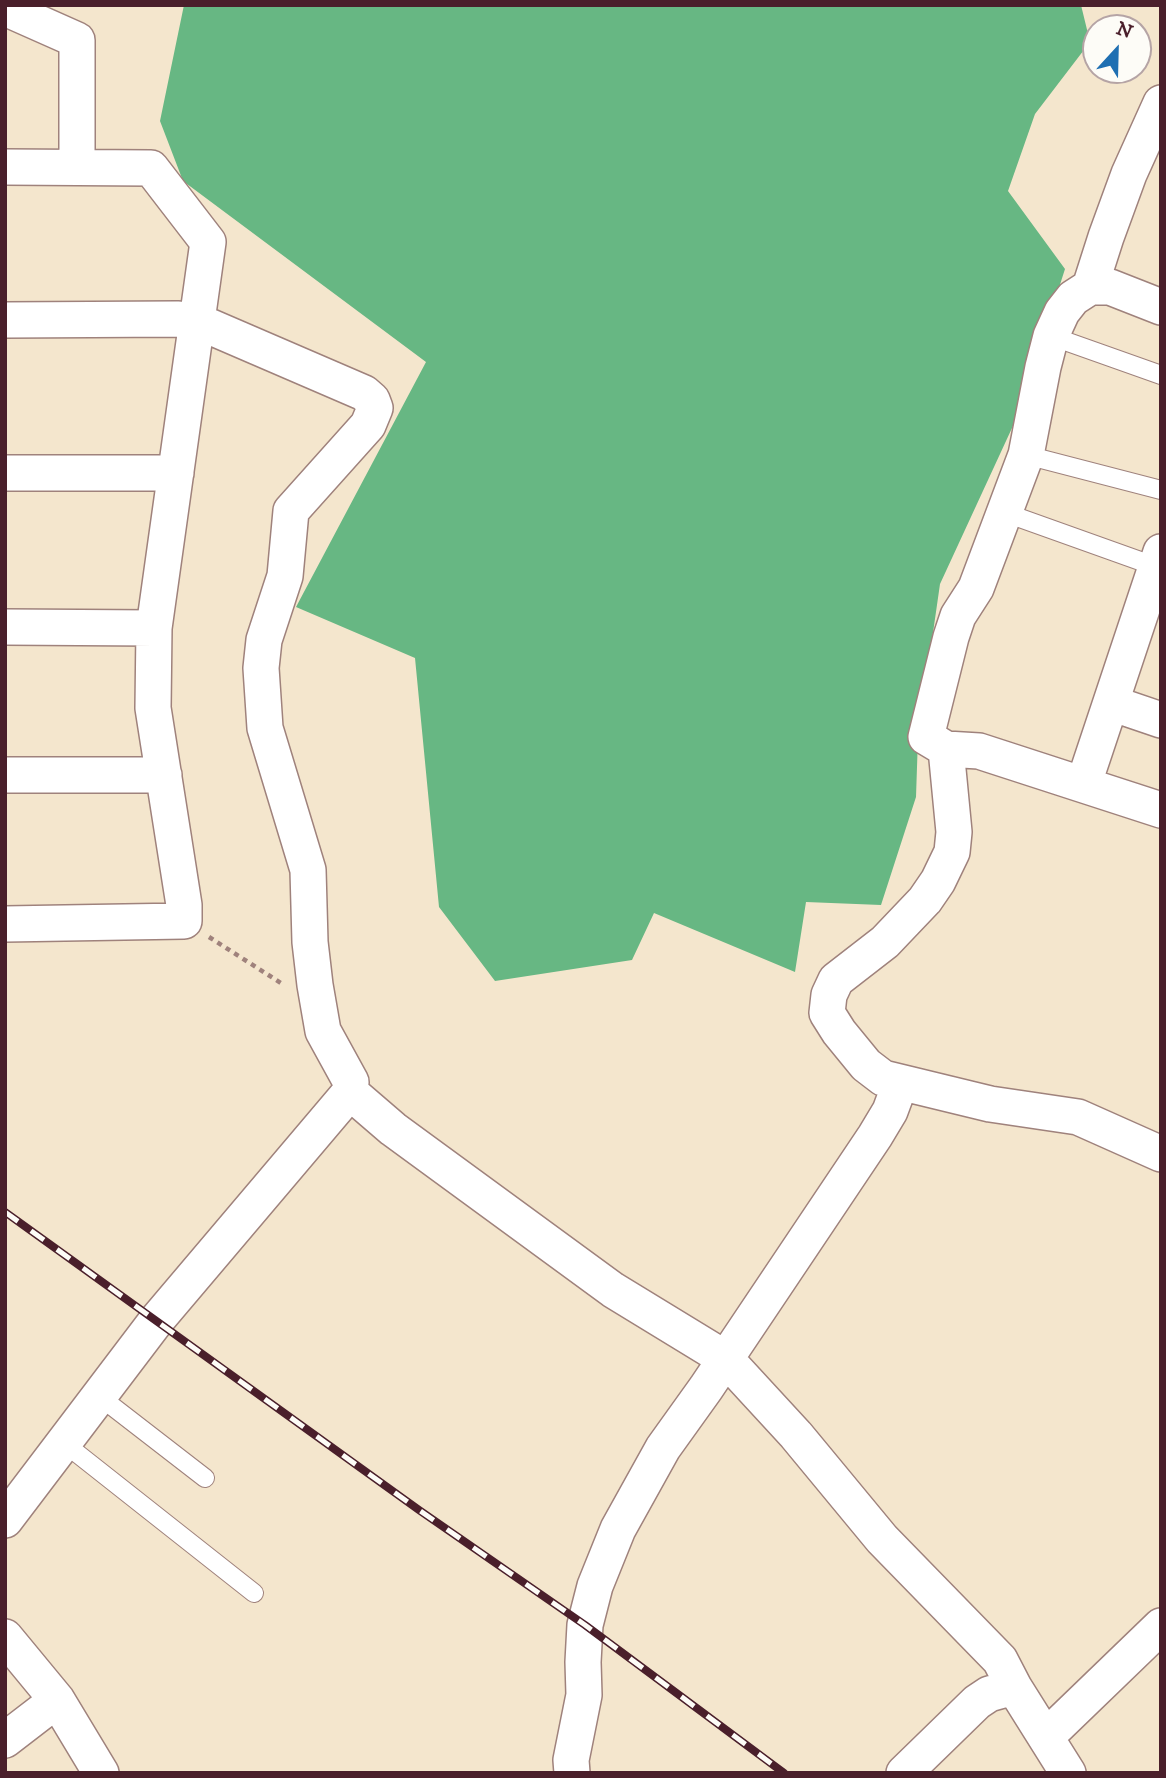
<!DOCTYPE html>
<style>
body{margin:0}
#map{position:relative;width:1166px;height:1778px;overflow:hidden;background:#f4e6cd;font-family:"IM FELL DW Pica",serif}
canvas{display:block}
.frame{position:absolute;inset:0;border:7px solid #4a1f2b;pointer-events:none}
.north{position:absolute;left:1082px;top:14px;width:70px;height:70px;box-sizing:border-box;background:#fdfcf7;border:2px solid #b5a4a5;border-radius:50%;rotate:22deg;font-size:19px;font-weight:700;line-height:28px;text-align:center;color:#4a1f2b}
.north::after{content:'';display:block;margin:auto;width:24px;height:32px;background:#1f6fb2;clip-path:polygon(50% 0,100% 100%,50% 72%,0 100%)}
</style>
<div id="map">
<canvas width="1166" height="1778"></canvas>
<div class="frame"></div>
<div class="north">N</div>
</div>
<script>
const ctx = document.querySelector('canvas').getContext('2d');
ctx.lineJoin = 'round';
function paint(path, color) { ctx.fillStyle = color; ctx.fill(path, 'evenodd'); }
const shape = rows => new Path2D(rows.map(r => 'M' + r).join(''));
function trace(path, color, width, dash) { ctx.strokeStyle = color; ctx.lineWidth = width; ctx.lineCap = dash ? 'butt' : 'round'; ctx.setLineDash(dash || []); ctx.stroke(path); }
paint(shape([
 [184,5,1081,5,1090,42,1035,114,1008,191,1065,269,1018,415,940,584,918,737,916,797,881,905,806,902,795,972,654,913,632,960,495,981,439,907,415,658,296,607,426,362,183,181,160,121]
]), '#67b783');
const lane = shape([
 [1051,336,1161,375],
 [1026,455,1161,490],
 [1003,512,1157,567],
 [99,1396,205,1478],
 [64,1443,254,1593]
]);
const street = shape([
 [5,8,77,40,77,166],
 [1161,103,1129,174,1106,237,1090,287,1110,287,1161,307],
 [5,167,151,168,208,242,154,628,153,708,184,905,184,921,5,924],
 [5,320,177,319,197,321,364,393,372,400,375,408,368,425,291,511,285,576,264,640,261,668,265,728,308,870,310,942,315,985,323,1031,351,1082,350,1092,156,1321,5,1520],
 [5,473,176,473],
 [5,627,154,628],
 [1111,703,1161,720],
 [946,749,926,737,951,637,958,616,976,588,1026,455,1043,367,1051,336,1062,312,1073,298,1090,287],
 [5,775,164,775],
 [1084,783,1161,552],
 [1161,810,979,751,946,749,954,832,952,852,938,881,925,900,885,942,836,980,829,995,827,1013,839,1032,866,1065,883,1078,990,1104,1078,1117,1161,1154],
 [350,1092,393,1129,613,1290,726,1359,796,1435,882,1539,1000,1660,1014,1687,1068,1773],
 [5,1637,57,1700,101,1773],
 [1047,1736,1161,1626],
 [5,1740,57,1700],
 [572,1773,571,1760,584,1695,583,1662,585,1625,595,1586,618,1529,663,1448,706,1388,875,1136,890,1111,900,1084],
 [904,1773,977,1702,989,1694,1014,1687]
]);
trace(lane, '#9f827c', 20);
trace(street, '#9f827c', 38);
trace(shape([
 [209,937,284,985]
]), '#9f827c', 4.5, [5, 5]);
trace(lane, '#fff', 18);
trace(street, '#fff', 35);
const rail = shape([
 [5,1212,419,1510,585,1625,784,1773]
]);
trace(rail, '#4a1f2b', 8);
trace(rail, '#fdfcf7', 5, [16]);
</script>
